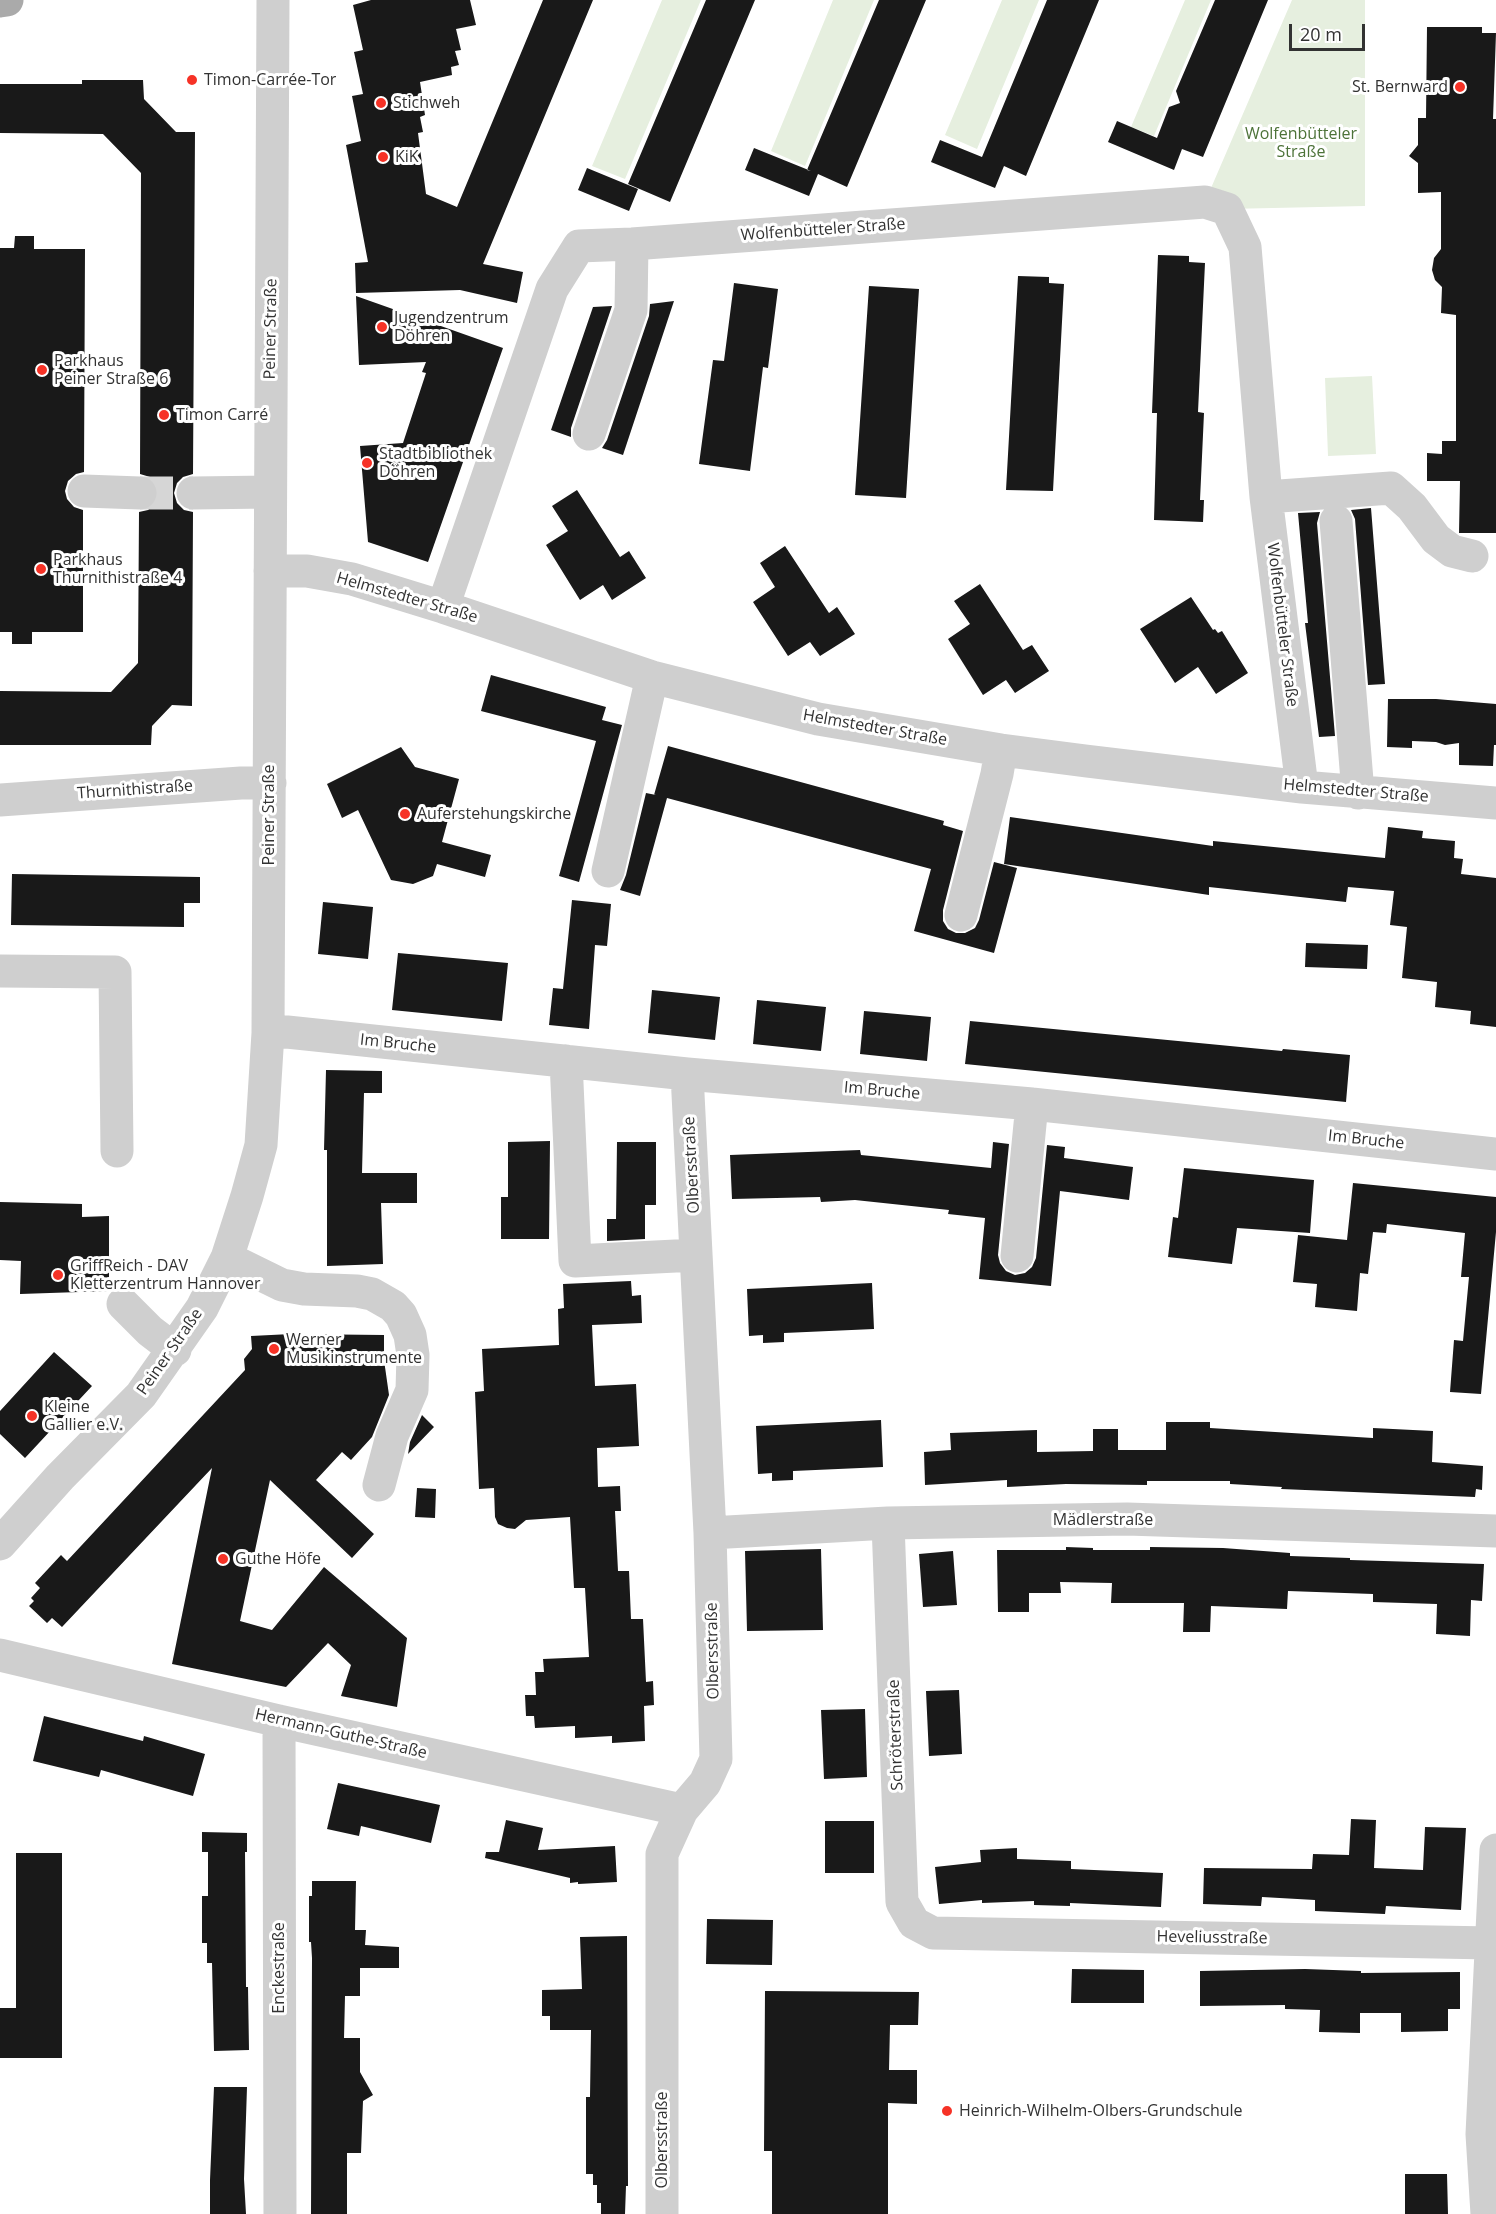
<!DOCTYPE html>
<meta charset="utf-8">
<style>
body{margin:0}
#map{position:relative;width:1496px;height:2214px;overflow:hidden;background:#fff;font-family:"Open Sans",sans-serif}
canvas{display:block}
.scale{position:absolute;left:1289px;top:24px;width:76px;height:27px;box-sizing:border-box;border:3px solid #323232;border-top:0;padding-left:8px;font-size:18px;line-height:21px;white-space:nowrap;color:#323232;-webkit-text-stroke:4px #fff;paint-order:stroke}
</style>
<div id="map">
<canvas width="1496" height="2214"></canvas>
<div class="scale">20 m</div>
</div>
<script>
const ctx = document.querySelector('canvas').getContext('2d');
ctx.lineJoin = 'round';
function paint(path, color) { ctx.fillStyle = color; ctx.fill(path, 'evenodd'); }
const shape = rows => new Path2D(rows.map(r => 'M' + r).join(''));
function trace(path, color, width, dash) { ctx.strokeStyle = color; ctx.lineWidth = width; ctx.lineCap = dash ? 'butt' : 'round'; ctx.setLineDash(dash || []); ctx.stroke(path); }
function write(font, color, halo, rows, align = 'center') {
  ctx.font = font + ' "Open Sans",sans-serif'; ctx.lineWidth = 6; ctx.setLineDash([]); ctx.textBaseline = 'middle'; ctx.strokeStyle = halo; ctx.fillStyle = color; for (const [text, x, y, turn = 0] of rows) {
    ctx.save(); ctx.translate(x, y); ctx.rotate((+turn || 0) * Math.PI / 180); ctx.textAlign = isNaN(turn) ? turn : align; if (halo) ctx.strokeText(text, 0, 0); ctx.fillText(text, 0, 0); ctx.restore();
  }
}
paint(shape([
 [662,0,701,0,625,179,592,166],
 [833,0,874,0,805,166,771,151],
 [1002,0,1039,0,977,149,945,135],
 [1185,0,1211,0,1154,136,1131,127],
 [1292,0,1365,0,1365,206,1227,209,1205,202],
 [1372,376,1376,454,1328,456,1325,378]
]), '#e6efdf');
paint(shape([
 [371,0,470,0,476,25,456,29,461,50,455,51,459,65,451,67,452,75,420,82,425,115,420,117,423,132,418,133,426,194,457,207,543,0,593,0,483,264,523,272,517,303,460,290,356,293,355,263,368,262,346,145,361,141,352,96,363,94,354,52,363,50,353,5],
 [706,0,755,0,670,202,628,184],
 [879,0,926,0,847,187,818,174,809,196,745,170,754,148,811,171,807,170],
 [1047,0,1099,0,1026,176,1004,166,995,188,931,162,940,140,982,157],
 [1215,0,1268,0,1203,157,1182,149,1174,170,1108,142,1117,121,1157,138,1169,107,1180,103,1176,91],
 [1427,27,1482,27,1482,33,1496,33,1493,119,1496,119,1496,533,1459,533,1460,481,1427,481,1427,453,1442,454,1442,441,1456,441,1456,315,1441,313,1442,287,1435,280,1432,270,1434,258,1441,249,1441,192,1418,193,1418,163,1409,156,1418,145,1418,118,1426,118],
 [82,80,143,80,144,99,176,132,195,132,193,474,183,477,177,483,174,493,177,503,184,510,193,512,192,706,172,705,152,726,151,745,0,745,0,691,111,692,138,663,139,512,148,510,156,503,159,493,156,484,150,477,140,474,141,173,103,134,0,133,0,84,82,84],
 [587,168,638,189,629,211,578,190],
 [15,236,34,236,34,249,85,249,84,472,76,474,68,481,65,491,67,499,74,507,83,510,83,632,32,632,32,644,12,644,12,632,0,632,0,248,14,248],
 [1158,255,1189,256,1189,262,1205,263,1198,412,1204,413,1200,500,1204,500,1203,522,1154,520,1157,413,1152,413],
 [1018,276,1049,277,1049,283,1064,284,1053,491,1006,490],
 [734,283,778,289,768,368,763,367,750,471,699,464,713,360,724,361],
 [869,286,919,289,906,498,855,495],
 [356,296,503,348,428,562,368,542,360,446,403,443,426,373,422,372,426,362,359,365],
 [674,301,623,455,602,448,607,440,649,316,650,304],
 [612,306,571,428,571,437,551,430,593,307],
 [577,490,620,557,629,551,646,578,612,600,603,585,580,600,546,545,568,531,552,506],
 [1371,508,1385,684,1368,685,1355,519,1351,510],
 [1320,512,1317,523,1335,736,1319,737,1305,623,1308,623,1298,513],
 [785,546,829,613,837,607,855,634,820,656,810,642,788,656,753,602,775,587,760,563],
 [980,584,1023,650,1032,645,1049,671,1015,693,1006,680,983,695,948,639,970,624,954,601],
 [1191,597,1213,630,1215,629,1218,633,1222,631,1248,673,1216,694,1198,667,1175,683,1140,629],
 [491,675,606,707,602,720,622,725,579,882,559,876,596,741,481,711],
 [1388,699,1436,699,1496,704,1496,745,1494,745,1493,766,1459,765,1459,743,1445,745,1436,742,1412,741,1412,748,1387,747],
 [668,746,944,821,943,825,963,831,943,910,943,921,948,929,956,933,965,933,975,928,979,920,994,862,1017,868,994,953,914,931,931,869,667,798,640,896,620,890,626,875,646,793,656,795,654,795],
 [401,747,415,767,459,779,442,842,491,855,485,877,437,864,433,876,413,884,391,880,358,810,342,818,327,784],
 [1010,817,1213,846,1213,841,1385,858,1388,827,1423,831,1422,838,1455,841,1454,858,1463,859,1461,874,1496,878,1496,1027,1470,1024,1471,1011,1435,1007,1437,982,1402,978,1407,927,1390,925,1394,891,1348,887,1346,902,1209,887,1209,895,1004,864],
 [12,874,200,877,200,903,184,903,184,927,11,925],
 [572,900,611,904,607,946,595,945,589,1029,549,1025,553,988,563,989],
 [323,902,373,907,368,959,318,954],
 [1306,943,1368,945,1367,969,1305,967],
 [398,953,508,963,502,1021,392,1010],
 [652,990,720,997,715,1040,648,1033],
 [757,1000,826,1007,821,1051,753,1044],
 [864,1011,931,1017,927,1061,860,1054],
 [970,1021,1282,1051,1283,1049,1350,1055,1346,1102,965,1064],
 [326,1070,382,1071,382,1093,364,1093,362,1173,417,1173,417,1203,381,1203,383,1264,327,1266,327,1150,324,1150],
 [550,1141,549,1239,501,1239,501,1197,508,1197,508,1142],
 [617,1142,656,1142,656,1205,645,1205,645,1239,607,1241,607,1219,616,1219],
 [993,1142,1009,1144,998,1255,1000,1263,1006,1271,1015,1275,1025,1273,1032,1267,1036,1258,1047,1145,1065,1147,1064,1158,1133,1167,1129,1200,1060,1191,1051,1286,979,1279,985,1218,948,1214,949,1210,855,1200,821,1202,820,1197,732,1199,730,1155,860,1150,861,1155,991,1168],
 [1184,1168,1314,1180,1310,1233,1237,1228,1232,1264,1168,1257,1173,1217,1178,1218],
 [1353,1183,1496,1197,1496,1232,1481,1394,1450,1392,1454,1340,1463,1341,1469,1277,1461,1277,1465,1233,1387,1224,1386,1233,1373,1232,1368,1274,1360,1273,1357,1311,1315,1307,1317,1284,1293,1282,1298,1235,1347,1240],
 [0,1202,82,1204,82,1217,109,1216,109,1291,20,1294,21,1261,0,1260],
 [631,1281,632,1296,641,1295,642,1323,592,1325,595,1386,636,1384,639,1446,597,1448,598,1487,620,1486,621,1511,615,1511,618,1571,629,1571,631,1619,643,1619,646,1682,653,1681,654,1705,644,1706,645,1741,612,1743,612,1736,575,1738,575,1726,535,1728,534,1716,526,1716,525,1695,536,1695,535,1672,544,1672,543,1659,589,1657,585,1588,574,1588,570,1517,526,1520,515,1529,507,1528,498,1524,495,1517,494,1488,479,1489,475,1392,484,1391,482,1349,559,1345,558,1309,564,1308,563,1284],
 [872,1283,874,1329,784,1333,784,1342,763,1343,763,1335,749,1336,747,1289],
 [291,1334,384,1335,384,1360,389,1395,372,1437,351,1460,342,1452,316,1480,374,1534,352,1558,270,1480,240,1621,272,1630,324,1567,407,1638,397,1707,341,1696,351,1665,328,1643,286,1687,172,1664,212,1468,62,1627,52,1618,47,1623,29,1606,34,1601,31,1598,40,1588,35,1583,61,1555,67,1561,245,1370,244,1359,252,1349,251,1336],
 [54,1352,92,1386,25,1458,0,1434,0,1411],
 [422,1415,434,1427,408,1454,410,1442],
 [881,1420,883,1467,793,1471,793,1480,772,1481,772,1473,758,1474,756,1426],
 [1166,1422,1210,1422,1210,1428,1373,1438,1373,1428,1433,1431,1432,1462,1483,1466,1482,1490,1476,1489,1475,1497,1281,1489,1282,1487,1230,1484,1230,1481,1147,1481,1147,1485,1066,1484,1007,1487,1007,1480,925,1485,924,1452,951,1450,950,1433,1037,1430,1037,1452,1093,1451,1093,1429,1118,1429,1118,1450,1166,1450],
 [417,1488,436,1489,435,1518,415,1517],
 [1066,1547,1093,1548,1093,1550,1150,1550,1150,1547,1223,1548,1290,1553,1290,1556,1350,1558,1350,1560,1484,1564,1482,1601,1471,1600,1470,1636,1436,1634,1437,1604,1373,1602,1373,1594,1288,1591,1287,1609,1211,1606,1210,1632,1183,1632,1184,1603,1111,1603,1112,1583,1060,1582,1061,1593,1029,1593,1029,1612,998,1612,997,1550,1066,1550],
 [821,1549,823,1630,747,1631,745,1551],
 [953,1551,957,1605,923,1607,919,1554],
 [959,1690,962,1754,929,1756,926,1691],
 [865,1709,867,1777,824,1779,821,1710],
 [44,1716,143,1741,144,1736,205,1754,193,1796,101,1770,99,1777,33,1761],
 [338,1783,440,1805,431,1843,361,1826,359,1836,327,1829],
 [1351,1819,1376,1820,1374,1868,1423,1870,1425,1827,1466,1828,1461,1910,1386,1906,1385,1914,1315,1911,1315,1900,1262,1897,1261,1906,1203,1904,1204,1868,1312,1869,1313,1854,1349,1855],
 [506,1820,543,1828,538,1850,615,1846,617,1882,578,1884,578,1882,570,1883,570,1878,485,1858,486,1852,499,1852],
 [825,1821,874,1821,874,1873,825,1873],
 [202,1832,247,1833,247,1852,245,1852,246,1987,248,1987,249,2050,214,2051,212,1963,207,1963,207,1943,202,1943,202,1896,208,1896,208,1852,202,1852],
 [1017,1848,1017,1859,1071,1861,1071,1869,1163,1873,1161,1907,1070,1903,1070,1906,1034,1905,1034,1901,982,1903,982,1900,939,1904,935,1867,981,1862,980,1850],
 [16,1853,62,1853,62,2058,0,2058,0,2008,16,2008],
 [312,1881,356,1881,355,1930,366,1930,365,1945,399,1947,399,1968,360,1968,360,1996,345,1996,344,2038,360,2038,360,2072,373,2095,363,2101,361,2153,347,2153,347,2214,311,2214,312,1958,311,1942,309,1942,309,1896,312,1896],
 [707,1919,773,1920,772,1965,706,1964],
 [627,1936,628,2186,626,2186,625,2214,601,2214,601,2203,597,2203,597,2185,593,2185,593,2174,586,2174,586,2097,590,2097,591,2030,550,2030,550,2016,542,2016,542,1990,582,1989,580,1937],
 [1072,1969,1144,1970,1144,2003,1071,2003],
 [1305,1969,1361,1971,1361,1973,1460,1972,1460,2009,1448,2009,1448,2031,1401,2032,1401,2013,1360,2013,1360,2033,1319,2032,1320,2010,1285,2009,1285,2005,1200,2006,1200,1971],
 [765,1991,919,1992,918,2025,890,2025,889,2070,917,2070,917,2104,888,2103,888,2214,772,2214,772,2151,764,2151],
 [214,2087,247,2087,244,2179,246,2214,210,2214,210,2180],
 [1405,2174,1447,2174,1448,2214,1405,2214]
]), '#191919');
trace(shape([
 [140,493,193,493]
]), '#d6d6d6', 33, [33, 16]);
trace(shape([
 [589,434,631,310,632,244],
 [84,491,140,493],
 [193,493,270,492],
 [1266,497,1391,488,1412,507,1436,539,1452,551,1472,556],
 [1336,521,1358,793],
 [270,571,307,571,352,579,443,607,652,677,818,719,1001,750,1086,761,1302,787,1496,803],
 [443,607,552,289,579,246,632,244,1205,202,1227,209,1245,247,1266,497,1302,787],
 [0,800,241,783,270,783],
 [608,871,652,677],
 [961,915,997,774,1001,750],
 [0,971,115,972,117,1151],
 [268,1033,287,1032,687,1074,1032,1104,1496,1154],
 [566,1061,575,1261,696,1255],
 [1017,1256,1032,1104],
 [227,1258,282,1285,304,1289,357,1291,372,1294,393,1306,401,1315,410,1335,413,1355,412,1390,392,1436,379,1485],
 [123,1304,150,1331,175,1350],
 [888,1523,902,1902,914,1923,933,1933,1492,1943],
 [710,1533,888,1523,1127,1519,1496,1531],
 [0,1544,60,1477,141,1395,202,1308,227,1258,247,1196,261,1145,268,1033,273,0],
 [0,1655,279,1721,682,1810],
 [279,1721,280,2214],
 [662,2214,662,1854,682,1810,705,1783,716,1759,710,1533,687,1074],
 [1487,2214,1482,2134,1496,1850]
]), '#cfcfcf', 33);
trace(shape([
 [0,1,7,0]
]), '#aaa', 33);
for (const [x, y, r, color] of [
 [192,80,6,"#f63226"],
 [1460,87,6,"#f63226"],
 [381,103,6,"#f63226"],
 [383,157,6,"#f63226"],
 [382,327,6,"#f63226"],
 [42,370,6,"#f63226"],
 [164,415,6,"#f63226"],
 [367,463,6,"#f63226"],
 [41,569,6,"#f63226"],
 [405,814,6,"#f63226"],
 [58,1275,6,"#f63226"],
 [274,1349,6,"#f63226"],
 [32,1416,6,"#f63226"],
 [223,1559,6,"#f63226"],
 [947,2111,6,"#f63226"]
]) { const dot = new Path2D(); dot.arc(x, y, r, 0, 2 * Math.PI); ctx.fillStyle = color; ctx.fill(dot); trace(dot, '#fff', 2); }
write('16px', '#323232', '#fff', [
 ["Timon-Carrée-Tor",204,80],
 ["St. Bernward",1448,87,"right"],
 ["Stichweh",393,103],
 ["KiK",395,157],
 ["Jugendzentrum",394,318],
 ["Döhren",394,336],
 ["Parkhaus",54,361],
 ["Peiner Straße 6",54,379],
 ["Timon Carré",176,415],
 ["Stadtbibliothek",379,454],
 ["Döhren",379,472],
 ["Parkhaus",53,560],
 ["Thurnithistraße 4",53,578],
 ["Auferstehungskirche",417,814],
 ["GriffReich - DAV",70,1266],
 ["Kletterzentrum Hannover",70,1284],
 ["Werner",286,1340],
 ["Musikinstrumente",286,1358],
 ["Kleine",44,1407],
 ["Gallier e.V.",44,1425],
 ["Guthe Höfe",235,1559],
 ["Heinrich-Wilhelm-Olbers-Grundschule",959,2111]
], 'left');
write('16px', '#4d7339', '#fff', [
 ["Wolfenbütteler",1301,134],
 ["Straße",1301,152]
]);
write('16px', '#323232', '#fff', [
 ["Wolfenbütteler Straße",823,230,-4],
 ["Peiner Straße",271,329,-89],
 ["Helmstedter Straße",407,598,16],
 ["Wolfenbütteler Straße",1282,625,83],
 ["Helmstedter Straße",875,728,10],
 ["Thurnithistraße",135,790,-4],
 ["Helmstedter Straße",1356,791,5],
 ["Peiner Straße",269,815,-90],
 ["Im Bruche",398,1044,6],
 ["Im Bruche",882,1091,5],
 ["Im Bruche",1366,1140,6],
 ["Olbersstraße",692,1165,-93],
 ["Peiner Straße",170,1352,-55],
 ["Mädlerstraße",1103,1520],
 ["Olbersstraße",713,1651,-91],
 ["Hermann-Guthe-Straße",341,1734,13],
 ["Schröterstraße",896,1735,-92],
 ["Heveliusstraße",1212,1938,1],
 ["Enckestraße",279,1968,-90],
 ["Olbersstraße",662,2140,-90]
]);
</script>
